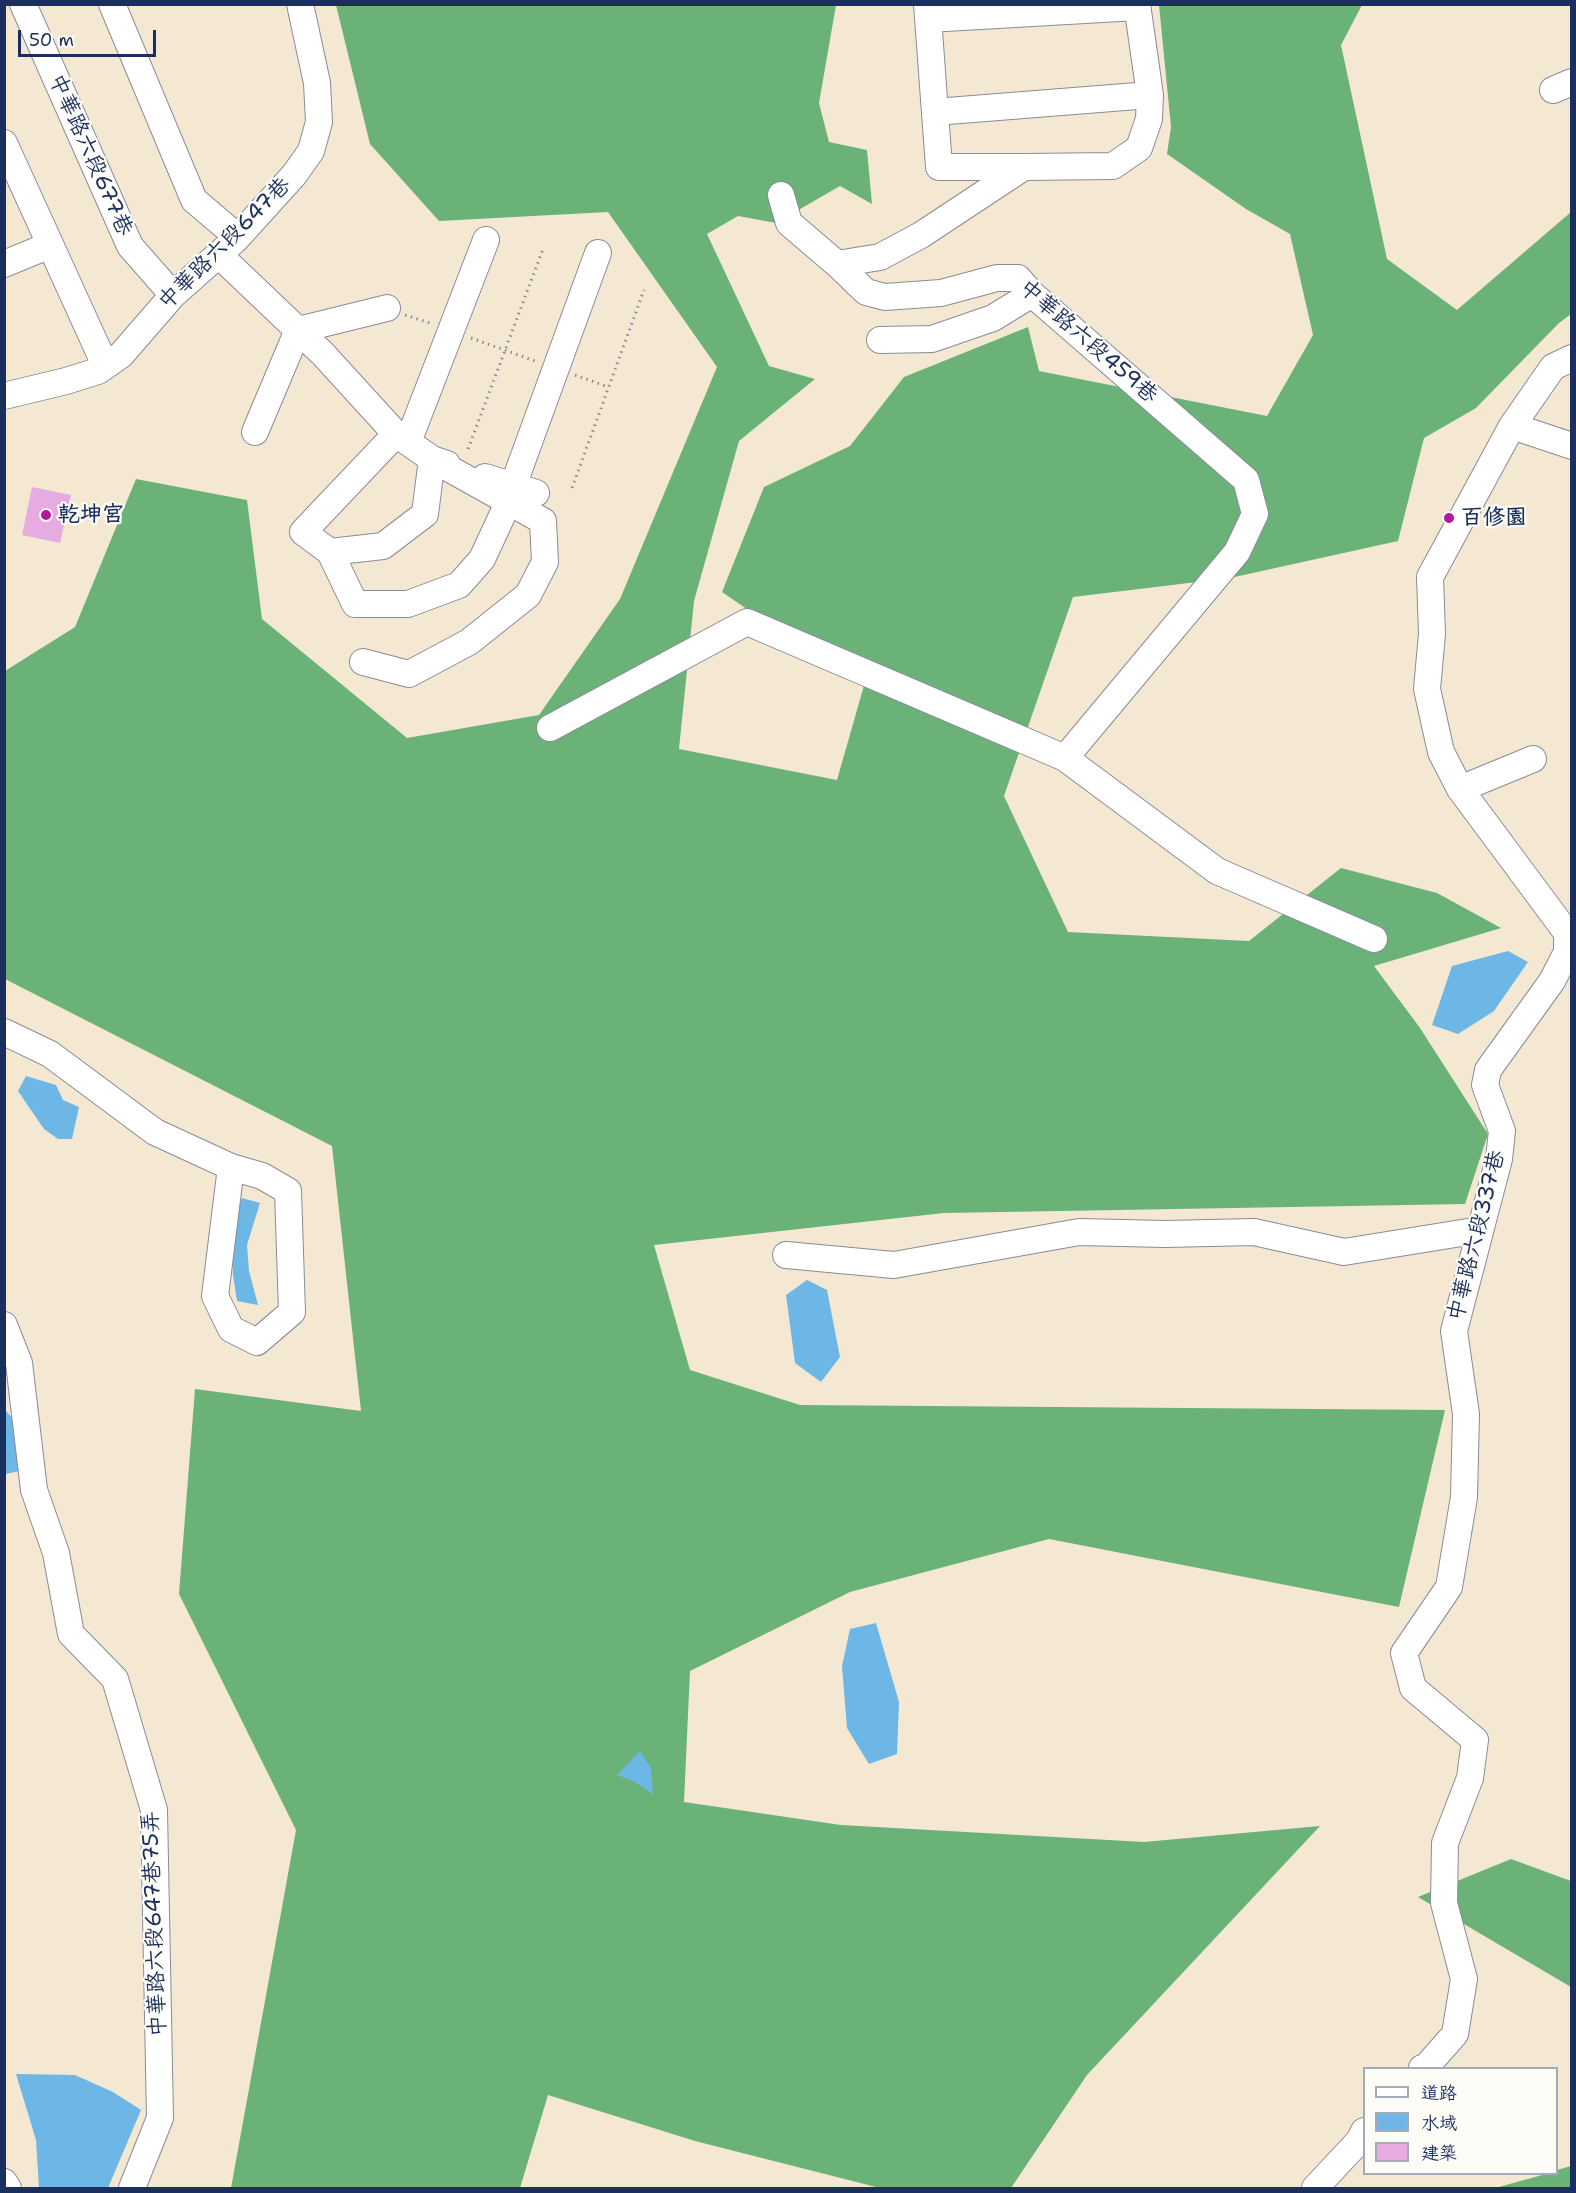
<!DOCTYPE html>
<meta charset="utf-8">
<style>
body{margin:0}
#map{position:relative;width:1576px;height:2193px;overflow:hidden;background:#f5e8d2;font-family:"Shantell Sans","LXGW WenKai TC",sans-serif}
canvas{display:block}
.frame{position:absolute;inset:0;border:6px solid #1b2f5e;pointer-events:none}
.legend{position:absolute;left:1363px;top:2067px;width:195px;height:108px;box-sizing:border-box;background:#fdfcf7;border:2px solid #a3aaba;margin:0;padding:8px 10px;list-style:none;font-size:18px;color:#1b2f5e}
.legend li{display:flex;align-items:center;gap:12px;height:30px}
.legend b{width:30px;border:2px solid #a3aaba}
.scale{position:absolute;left:18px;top:30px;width:138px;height:27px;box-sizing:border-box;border:3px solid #1b2f5e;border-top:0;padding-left:8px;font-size:18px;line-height:21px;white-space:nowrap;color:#1b2f5e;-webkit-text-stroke:4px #fdfcf7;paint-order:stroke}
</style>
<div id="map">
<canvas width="1576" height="2193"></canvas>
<div class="frame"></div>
<ul class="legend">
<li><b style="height:8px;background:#fff"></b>道路</li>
<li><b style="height:16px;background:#6cb7e5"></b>水域</li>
<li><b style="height:16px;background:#e6ace2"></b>建築</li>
</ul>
<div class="scale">50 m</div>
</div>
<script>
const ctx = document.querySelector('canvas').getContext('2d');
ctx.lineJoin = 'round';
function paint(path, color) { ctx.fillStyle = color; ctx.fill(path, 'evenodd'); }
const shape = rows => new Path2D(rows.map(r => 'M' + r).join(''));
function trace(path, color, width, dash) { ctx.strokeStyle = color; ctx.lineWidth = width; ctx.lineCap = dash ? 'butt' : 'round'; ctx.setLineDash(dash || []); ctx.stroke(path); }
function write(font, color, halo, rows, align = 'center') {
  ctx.font = font + ' "Shantell Sans","LXGW WenKai TC",sans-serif'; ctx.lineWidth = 4.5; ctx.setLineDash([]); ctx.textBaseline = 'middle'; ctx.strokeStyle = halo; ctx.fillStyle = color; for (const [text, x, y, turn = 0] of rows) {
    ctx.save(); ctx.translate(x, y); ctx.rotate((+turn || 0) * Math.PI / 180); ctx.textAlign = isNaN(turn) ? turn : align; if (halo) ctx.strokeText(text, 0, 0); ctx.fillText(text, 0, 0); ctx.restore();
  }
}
paint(shape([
 [336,5,836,5,819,103,829,142,867,150,872,204,840,186,776,223,738,216,707,234,769,366,815,379,739,441,694,601,679,749,837,780,867,675,802,647,722,592,764,487,850,446,904,377,1028,327,1039,371,1267,416,1313,335,1290,234,1246,209,1167,154,1171,127,1159,5,1362,5,1341,45,1387,259,1457,310,1571,212,1571,314,1559,323,1476,408,1424,438,1398,541,1230,578,1073,597,1004,796,1068,932,1249,941,1341,868,1437,893,1501,928,1374,966,1420,1028,1488,1134,1465,1204,944,1213,654,1245,690,1370,800,1405,1445,1410,1399,1607,1049,1539,850,1592,690,1671,684,1802,841,1825,1144,1842,1320,1826,1087,2075,1011,2188,880,2188,695,2141,548,2095,520,2188,231,2188,296,1830,179,1594,195,1389,361,1411,332,1146,5,979,5,671,75,627,136,479,247,500,262,619,407,738,539,715,620,599,717,367,608,212,439,221,370,144],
 [1511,1859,1571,1881,1571,1987,1418,1897],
 [1571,2166,1571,2188,1495,2188,1546,2174,1556,2174,1557,2170]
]), '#6bb278');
paint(shape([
 [1508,951,1528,962,1494,1011,1458,1034,1432,1025,1452,966],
 [26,1076,56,1085,63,1100,79,1107,72,1139,58,1139,44,1129,18,1091],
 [242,1198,260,1203,247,1245,249,1271,258,1305,237,1301,233,1275,232,1226],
 [807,1280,827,1290,840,1357,821,1382,795,1363,786,1295],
 [5,1410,16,1422,20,1471,5,1474],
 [876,1623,899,1702,897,1754,869,1764,847,1728,842,1666,850,1629],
 [640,1751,651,1768,653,1794,633,1781,617,1775],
 [16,2074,75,2075,113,2092,141,2110,108,2188,39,2188,36,2140]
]), '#6cb7e5');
paint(shape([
 [32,487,71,495,60,543,22,535]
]), '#e6ace2');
const minor = shape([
 [23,4,130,246,173,295],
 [112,4,194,200,234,234,236,239],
 [927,4,939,167,1024,167],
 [928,19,1137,7],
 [1553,90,1572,82],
 [935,112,1150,95],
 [4,143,105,365],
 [781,195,789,223,837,264],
 [219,255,323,354,396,434,432,459,447,464],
 [4,264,50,245],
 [880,340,932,339,993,318,1032,294],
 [4,396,66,381,98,371,121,355,173,295,236,239,294,175,311,151,319,122,317,83,300,4],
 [1512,426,1572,446],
 [255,432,298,330,387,308],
 [396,434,303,532,330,552,355,604,408,604,459,585,482,559,508,503],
 [408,442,486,240],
 [485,477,536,493],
 [513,486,598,253],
 [330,552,383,546,425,514,432,459,543,521,545,562,528,595,469,642,409,674,363,662],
 [550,728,747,622,1065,758,1217,871,1374,939],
 [1065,758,1237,552,1255,514,1246,480,1032,294,1018,278,997,278,941,293,885,297,866,292,837,264,880,257,921,235,1024,167,1113,166,1139,148,1149,119,1150,95,1137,4],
 [1460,789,1533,759],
 [4,1032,50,1054,155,1132,231,1167,262,1176,288,1191,292,1312,257,1342,231,1329,215,1296,231,1167],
 [786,1255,894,1265,1079,1232,1165,1234,1254,1232,1344,1252,1480,1230],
 [4,1325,19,1363,34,1490,56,1553,71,1634,115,1679,154,1810,160,2118,132,2188],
 [1422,2068,1426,2067,1455,2034,1464,1979,1444,1903,1445,1843,1470,1778,1475,1740,1413,1688,1404,1653,1449,1587,1464,1497,1466,1414,1454,1331,1499,1159,1502,1131,1485,1085,1488,1070,1552,981,1567,952,1567,933,1460,789,1441,752,1427,689,1432,634,1430,577,1512,426,1553,367,1572,358],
 [4,2182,8,2188],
 [1315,2188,1359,2141,1364,2131]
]);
trace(minor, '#888c98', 28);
trace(shape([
 [405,315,430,323],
 [471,338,535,361],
 [575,375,608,387],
 [468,449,543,249],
 [572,488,644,290]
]), '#888c98', 3, [1.5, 4.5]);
trace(minor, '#fff', 26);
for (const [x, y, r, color] of [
 [46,515,6,"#b5179e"],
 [1449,518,6,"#b5179e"]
]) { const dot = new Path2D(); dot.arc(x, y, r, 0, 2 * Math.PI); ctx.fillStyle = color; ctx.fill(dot); trace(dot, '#fdfcf7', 2); }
write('22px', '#1b2f5e', '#fdfcf7', [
 ["中華路六段677巷",90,155,66],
 ["中華路六段647巷",225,244,-45],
 ["中華路六段459巷",1088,342,41],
 ["中華路六段337巷",1477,1236,-76],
 ["中華路六段647巷75弄",155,1924,-92]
]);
write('bold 22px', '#1b2f5e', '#fdfcf7', [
 ["乾坤宮",58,515],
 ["百修園",1461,518]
], 'left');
</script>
